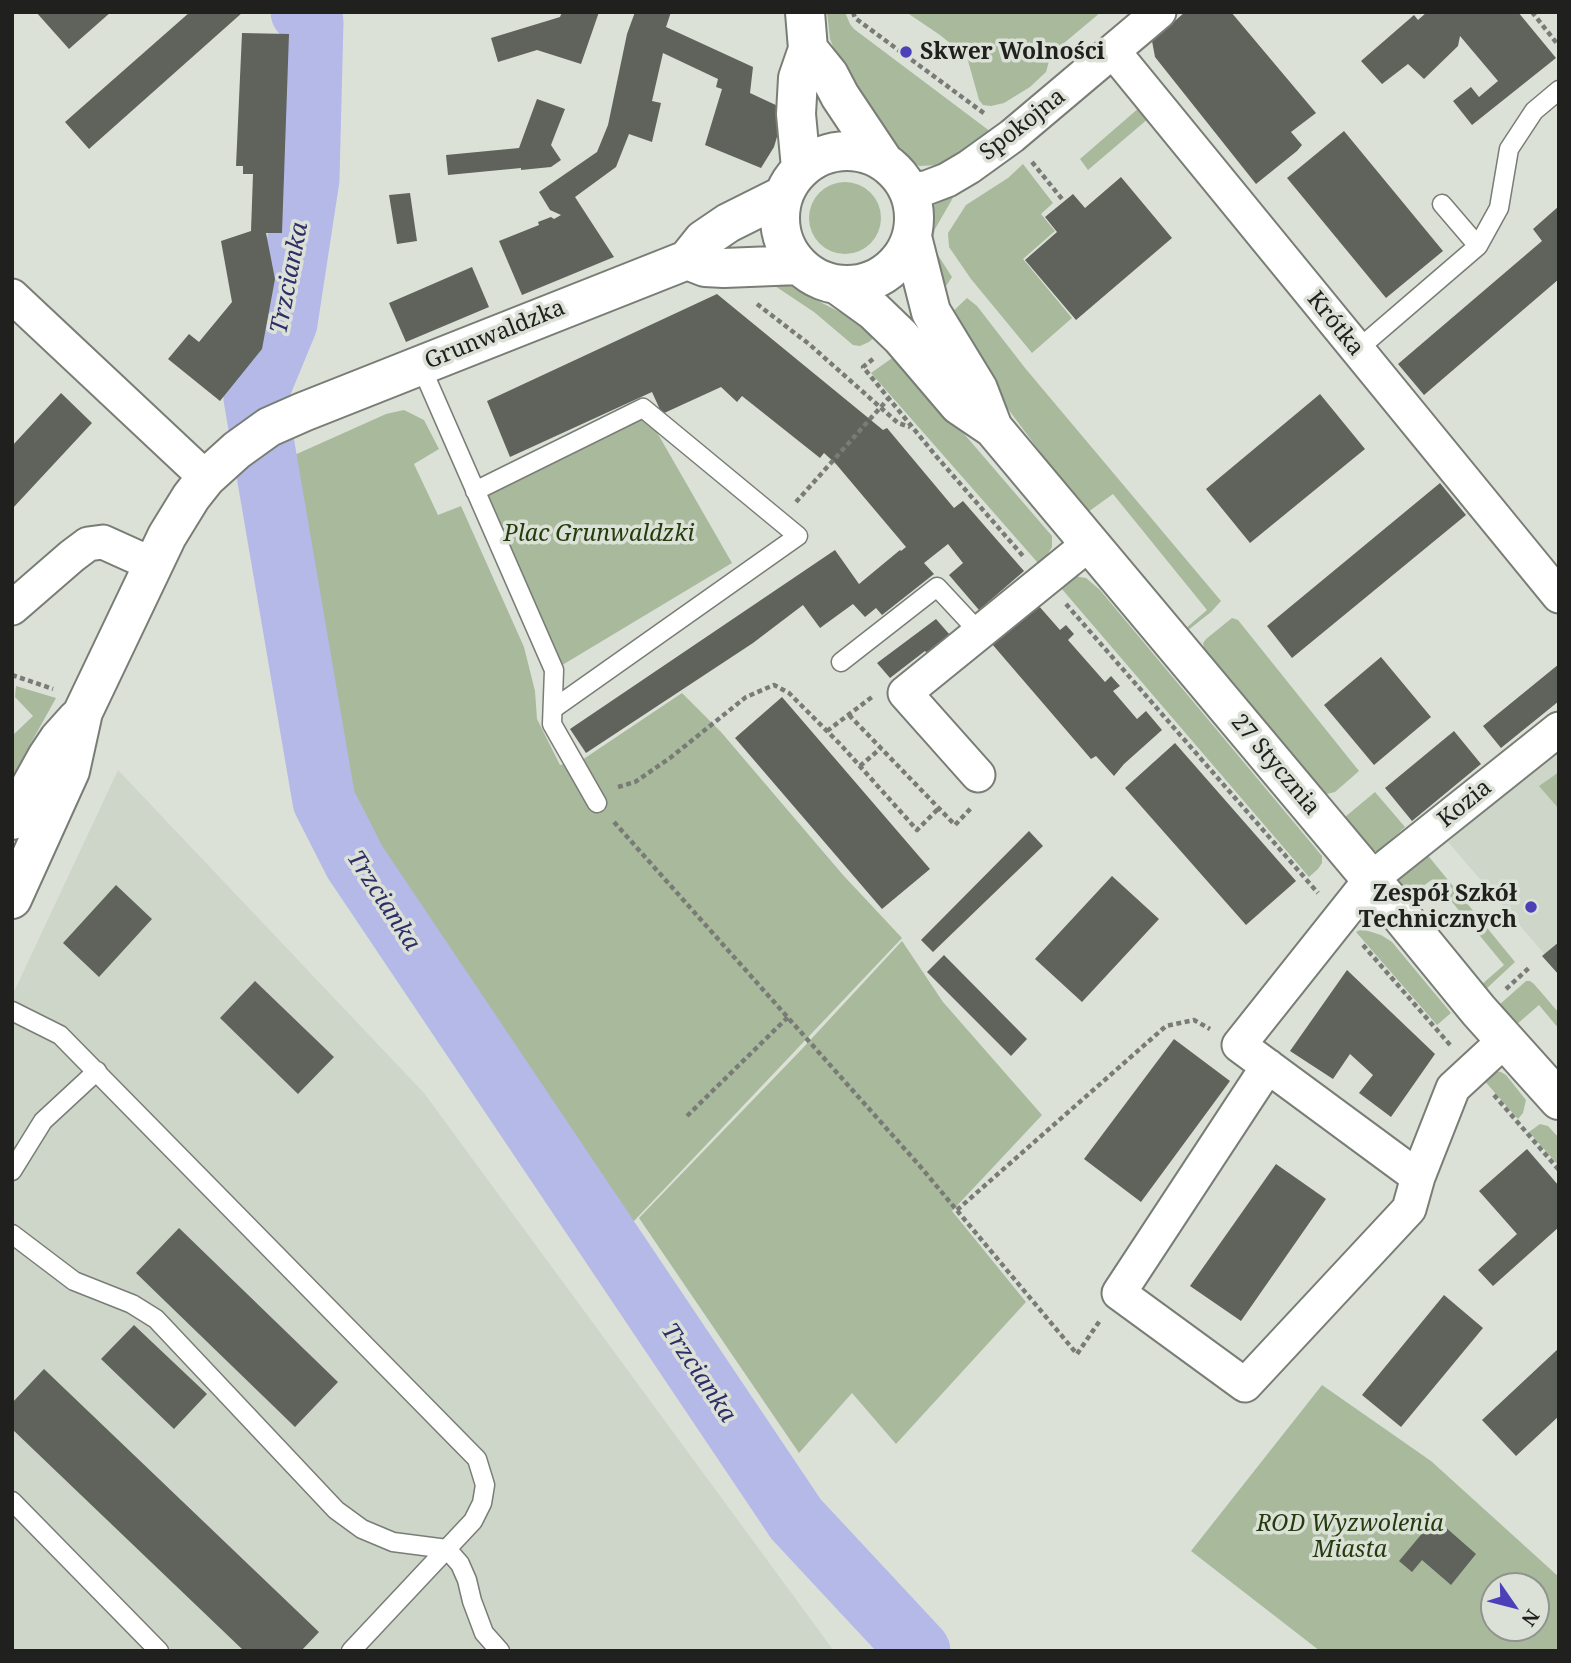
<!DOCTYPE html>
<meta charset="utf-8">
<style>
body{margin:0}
#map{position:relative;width:1571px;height:1663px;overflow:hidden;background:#dce1d8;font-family:"Noto Serif",serif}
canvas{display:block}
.frame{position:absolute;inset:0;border:14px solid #20211e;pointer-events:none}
.north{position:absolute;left:1480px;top:1572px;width:70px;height:70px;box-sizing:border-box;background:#dce1d8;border:2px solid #91948e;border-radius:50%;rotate:125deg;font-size:19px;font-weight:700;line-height:28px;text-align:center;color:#20211e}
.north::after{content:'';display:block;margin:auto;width:24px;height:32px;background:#4b40b7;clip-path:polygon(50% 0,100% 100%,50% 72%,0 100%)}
</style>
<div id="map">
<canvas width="1571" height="1663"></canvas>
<div class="frame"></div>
<div class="north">N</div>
</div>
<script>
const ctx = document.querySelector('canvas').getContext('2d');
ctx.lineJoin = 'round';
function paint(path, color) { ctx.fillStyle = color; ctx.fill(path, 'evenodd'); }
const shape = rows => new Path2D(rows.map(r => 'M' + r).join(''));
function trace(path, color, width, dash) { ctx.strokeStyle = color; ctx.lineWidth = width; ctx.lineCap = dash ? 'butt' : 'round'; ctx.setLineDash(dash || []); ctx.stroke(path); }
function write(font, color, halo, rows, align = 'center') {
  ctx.font = font + ' "Noto Serif",serif'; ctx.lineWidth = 7; ctx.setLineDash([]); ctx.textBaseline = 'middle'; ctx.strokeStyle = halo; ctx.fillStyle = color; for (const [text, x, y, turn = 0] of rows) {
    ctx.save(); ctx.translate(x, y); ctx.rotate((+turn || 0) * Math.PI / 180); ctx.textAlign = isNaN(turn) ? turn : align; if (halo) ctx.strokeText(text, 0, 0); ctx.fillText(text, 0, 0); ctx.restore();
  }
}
paint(shape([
 [1559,747,1559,971,1448,842],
 [118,770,424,1093,834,1651,12,1651,12,996]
]), '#cdd6c8');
paint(shape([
 [827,12,845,12,850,24,854,29,991,132,941,165,919,166,910,161,898,152,840,64,830,39],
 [906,12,1101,12,1051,54,1046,72,1030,87,1004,103,991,106,983,105,979,100,967,57,940,35],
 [1140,107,1149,118,1088,170,1080,159],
 [1023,164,1053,203,1041,214,1055,231,1023,259,1072,318,1032,353,971,279,949,247,948,233,966,205,1008,178],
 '809 218a36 36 0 1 1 72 0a36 36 0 1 1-72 0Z',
 [954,196,935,229,933,239,936,252,952,277,946,286,936,294,927,208],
 [772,284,788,284,802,293,860,322,877,335,869,342,860,346,853,345,814,312],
 [967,298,977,306,1025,368,1221,601,1211,612,1187,631,1185,629,1207,610,1113,494,1088,512,1043,456,991,386,948,316],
 [895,356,934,399,1052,536,1052,547,1046,557,1038,563,871,373],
 [643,408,732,563,554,670,475,491],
 [404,410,424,420,439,449,414,464,438,515,461,506,524,647,535,691,537,719,560,765,582,760,682,693,721,732,843,875,902,938,615,1241,357,861,327,799,271,469,290,457,386,414],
 [1074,576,1086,578,1100,590,1322,856,1322,863,1318,869,1309,877,1061,588],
 [1232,618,1238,620,1359,771,1335,792,1327,794,1321,789,1204,648,1203,643,1206,639],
 [16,686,56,698,12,777,12,736,33,716,15,697],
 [1559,772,1559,809,1539,786],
 [1375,792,1405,827,1379,851,1374,851,1366,847,1346,825,1345,817],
 [1421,847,1515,962,1485,990,1481,985,1504,965,1433,879,1409,896,1397,881,1395,873],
 [1362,929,1381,935,1392,942,1451,1013,1437,1025,1356,932],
 [902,941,943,1002,1042,1115,952,1211,1026,1302,896,1444,852,1393,799,1453,639,1218,801,1050],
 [1526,981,1530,981,1534,984,1559,1013,1559,1029,1539,1005,1516,1025,1499,1005],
 [1495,1071,1501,1072,1506,1075,1526,1100,1523,1113,1518,1119,1482,1078],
 [1540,1124,1548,1126,1559,1138,1559,1166,1529,1132],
 [1322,1385,1431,1461,1559,1577,1559,1651,1320,1651,1191,1551],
 [1494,1586,1536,1586,1536,1628,1494,1628]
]), '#a8b99c');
trace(shape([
 [302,12,312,22,308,179,286,323,255,398,324,801,355,862,796,1519,919,1651]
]), '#b5b9e8', 63);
paint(shape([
 [36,12,111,12,69,49],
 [190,12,243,12,89,149,65,122],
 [562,12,599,12,581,64,537,50,498,62,491,38,560,17],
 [635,12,671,12,666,27,753,67,750,93,780,107,779,130,774,147,761,168,705,145,722,89,716,87,718,79,663,53,652,101,661,103,652,142,629,134,616,167,575,197,614,257,522,295,499,241,539,225,538,222,551,217,554,219,561,215,550,210,539,192,597,152,608,125,627,34],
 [1185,12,1231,12,1316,113,1291,132,1302,145,1297,151,1256,184,1155,57,1152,41],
 [1427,12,1518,12,1556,58,1472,125,1453,101,1471,87,1479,97,1498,81,1460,36,1458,46,1424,79,1408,64,1382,84,1361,61,1414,15,1418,20],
 [242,33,289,34,282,233,266,233,275,279,262,349,220,401,168,359,189,334,199,342,232,302,221,241,251,231,253,174,243,174,243,166,236,166],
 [537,99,565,109,551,145,561,160,551,167,521,170,521,168,448,175,446,155,519,148],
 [1344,131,1443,251,1386,298,1287,178],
 [1121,177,1172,238,1076,320,1025,260,1057,232,1045,217,1073,194,1085,208],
 [410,193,417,241,397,244,389,195],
 [1559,206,1559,279,1424,395,1398,364,1542,241,1533,229],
 [472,267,489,307,406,342,389,303],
 [717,294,883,430,887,428,954,508,963,501,1024,571,979,610,949,575,963,563,948,544,924,563,934,574,882,615,876,608,865,617,853,604,820,628,803,605,753,643,586,753,570,729,835,550,859,584,900,550,901,551,906,547,836,464,824,453,820,458,742,396,737,402,721,387,662,414,652,392,510,457,487,401],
 [61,393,92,423,12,509,12,446],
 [1320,394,1365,449,1250,543,1206,489],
 [1440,483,1466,515,1292,658,1267,626],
 [1038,605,1060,630,1066,625,1074,634,1068,640,1105,682,1111,676,1120,686,1113,691,1137,719,1146,711,1162,730,1124,764,1114,776,1096,756,1091,759,992,644],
 [936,619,950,635,927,653,925,651,890,678,877,663],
 [1381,657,1431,717,1374,765,1324,705],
 [1559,664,1559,701,1501,748,1483,726],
 [782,697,930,869,882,909,735,738],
 [1454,731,1481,764,1412,821,1385,788],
 [1175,743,1296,881,1246,925,1125,788],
 [1029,831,1043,846,933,952,921,940],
 [1112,876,1159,919,1082,1002,1035,959],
 [116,885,152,919,99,977,63,943],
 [1559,942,1559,975,1542,956],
 [944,955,1027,1039,1011,1056,927,972],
 [1347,970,1435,1054,1391,1117,1359,1093,1373,1075,1350,1054,1333,1079,1290,1051],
 [255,981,334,1057,298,1094,220,1018],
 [1174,1039,1230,1081,1141,1202,1084,1159],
 [1527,1149,1559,1186,1559,1227,1493,1286,1478,1270,1517,1234,1479,1191],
 [1276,1164,1326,1199,1241,1321,1190,1286],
 [179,1228,338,1382,295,1427,136,1273],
 [1444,1295,1483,1328,1401,1427,1362,1395],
 [134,1325,207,1394,174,1429,101,1359],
 [1559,1348,1559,1416,1516,1456,1482,1420],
 [44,1369,319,1632,301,1651,244,1651,12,1429,12,1403],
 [1435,1518,1476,1554,1451,1585,1422,1560,1412,1572,1399,1561]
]), '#5f635b');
const service = shape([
 [1442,204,1478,246],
 [1357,350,1478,246,1499,208,1509,149,1534,111,1559,90],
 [420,364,554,670,552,724,597,803],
 [475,491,643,408,798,536,553,709],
 [841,662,937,587,979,632],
 [12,1011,60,1035,477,1459,485,1485,482,1503,473,1521,351,1651],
 [12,1171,43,1121,97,1071],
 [12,1234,74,1281,132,1304,156,1319,336,1510,362,1529,393,1542,447,1549,460,1564,467,1580,472,1601,484,1633,500,1651],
 [12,1501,159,1651]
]);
const minor = shape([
 [1113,51,1559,596],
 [908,190,926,188,947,180,969,167,1012,136,1159,12],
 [12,296,206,478],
 [12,608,72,556,88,544,103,542,154,565],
 [978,775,905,693,1090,543],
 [1505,1040,1453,1088,1418,1177,1239,1045,1371,879,1559,729],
 [1268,1066,1119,1293,1245,1385,1409,1209,1418,1177]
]);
const secondary = shape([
 [808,49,829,75,840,96,882,159],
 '780 218a67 67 0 1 1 134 0a67 67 0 1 1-134 0Z',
 [801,168,796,114,798,78,808,49,805,12],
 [912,237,931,312,978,389,993,428],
 [687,260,705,267,724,268,799,265],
 [838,285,874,311,901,337,959,405,993,428,1371,879,1479,1011,1559,1100],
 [12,820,47,757,59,739,77,719],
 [12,899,70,771,83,712,167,536,191,497,206,478,237,450,269,427,303,412,687,260,703,240,728,223,782,196]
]);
trace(service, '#787d75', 21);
trace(minor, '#787d75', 37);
trace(secondary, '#787d75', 42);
trace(shape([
 [853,12,855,18,985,114],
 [1532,12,1559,46],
 [1032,162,1062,199],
 [757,304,809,344,898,423,910,427],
 [873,359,863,367,936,456,1023,556],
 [796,502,888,399],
 [1066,604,1318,893],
 [12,675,53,689],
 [849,715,955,825,972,807],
 [827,731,872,697],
 [860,766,881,748],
 [618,787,635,782,670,758,746,697,774,685,789,693,841,745,917,830,939,808],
 [614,822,919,1165,1077,1354,1101,1319],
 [1363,945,1451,1046],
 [1506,989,1531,966],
 [1494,1095,1559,1170],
 [687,1116,788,1017],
 [957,1210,1166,1026,1194,1020,1210,1029]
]), '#797c76', 4.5, [5, 3.5]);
trace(service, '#fff', 18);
trace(minor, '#fff', 33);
trace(secondary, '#fff', 38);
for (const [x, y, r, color] of [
 [906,52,7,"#4b40b7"],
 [1531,907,7,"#4b40b7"]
]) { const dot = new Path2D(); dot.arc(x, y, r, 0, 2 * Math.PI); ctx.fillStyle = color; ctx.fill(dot); trace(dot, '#dce1d8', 2.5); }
write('bold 23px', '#20211e', '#dce1d8', [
 ["Skwer Wolności",920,52],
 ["Zespół Szkół",1517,894,"right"],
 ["Technicznych",1517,920,"right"]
], 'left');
write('23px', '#20211e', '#dce1d8', [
 ["Spokojna",1023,125,-38],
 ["Krótka",1335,324,51],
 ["Grunwaldzka",495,335,-22],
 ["27 Stycznia",1275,765,50],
 ["Kozia",1465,804,-39]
]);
write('italic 23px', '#243c0d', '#dce1d8', [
 ["Plac Grunwaldzki",599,534],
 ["ROD Wyzwolenia",1350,1524],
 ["Miasta",1350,1550]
]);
write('italic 24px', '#2f2d66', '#dce1d8', [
 ["Trzcianka",290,278,-79],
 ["Trzcianka",383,901,57],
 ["Trzcianka",698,1373,56]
]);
</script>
